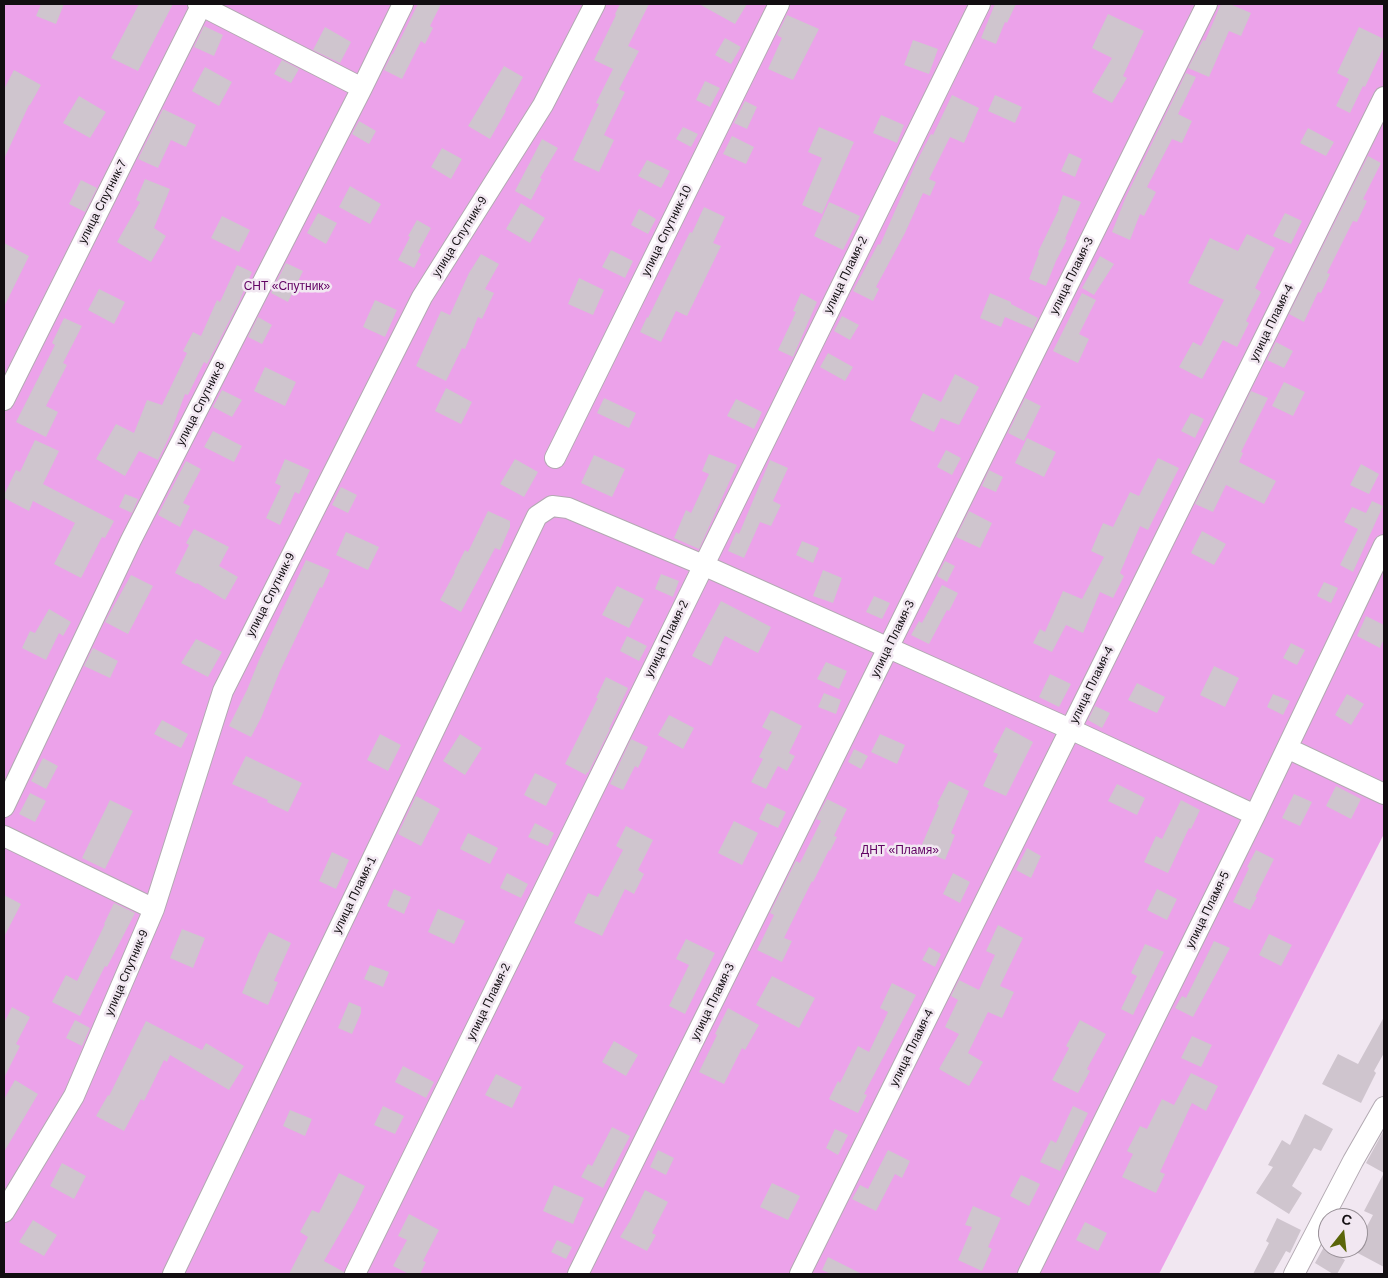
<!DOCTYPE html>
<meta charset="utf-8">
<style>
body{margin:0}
#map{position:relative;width:1388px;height:1278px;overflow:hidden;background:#f1e7f1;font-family:Arial,sans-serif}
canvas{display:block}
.frame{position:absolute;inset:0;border:5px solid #120e11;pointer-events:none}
.north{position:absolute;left:1318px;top:1208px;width:50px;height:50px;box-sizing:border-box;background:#f1e7f1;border:1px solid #989097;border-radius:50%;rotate:16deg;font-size:14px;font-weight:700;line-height:20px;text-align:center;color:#120e11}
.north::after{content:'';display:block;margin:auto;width:18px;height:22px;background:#5a6509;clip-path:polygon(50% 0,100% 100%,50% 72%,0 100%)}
</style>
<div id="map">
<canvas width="1388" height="1278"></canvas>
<div class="frame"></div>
<div class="north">С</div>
</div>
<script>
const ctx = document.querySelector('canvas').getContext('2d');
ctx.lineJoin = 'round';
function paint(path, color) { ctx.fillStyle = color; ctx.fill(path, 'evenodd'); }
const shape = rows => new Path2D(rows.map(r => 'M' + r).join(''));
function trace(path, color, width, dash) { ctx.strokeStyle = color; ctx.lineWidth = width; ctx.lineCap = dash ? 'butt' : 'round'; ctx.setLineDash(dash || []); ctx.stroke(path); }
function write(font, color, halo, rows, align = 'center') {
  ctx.font = font + ' Arial,sans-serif'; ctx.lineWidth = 5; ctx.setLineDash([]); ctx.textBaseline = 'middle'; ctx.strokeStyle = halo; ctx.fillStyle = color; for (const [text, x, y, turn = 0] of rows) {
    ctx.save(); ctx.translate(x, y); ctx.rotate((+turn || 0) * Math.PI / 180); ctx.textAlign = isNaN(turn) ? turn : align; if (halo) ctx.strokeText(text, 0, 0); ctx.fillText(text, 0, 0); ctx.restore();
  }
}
paint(shape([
 [4,4,1384,4,1384,834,1159,1274,4,1274]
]), '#eca2ea');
paint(shape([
 [41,4,64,4,56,24,36,16],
 [139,4,173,4,138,71,111,58],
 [418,4,441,4,430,26,433,28,425,44,421,41,402,79,384,70,392,54,393,54],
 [620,4,649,4,628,46,639,51,619,89,625,92,604,135,614,140,599,172,573,160,599,104,596,103,613,69,594,60,616,15,615,14],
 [699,4,747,4,735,24],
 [995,4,1016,4,1007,23,1005,22,996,44,981,38],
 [1221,4,1230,4,1251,13,1241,36,1229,31,1209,77,1188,68,1203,40,1205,41],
 [1108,14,1144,31,1123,76,1127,78,1112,103,1092,92,1112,58,1092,48],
 [787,15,819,29,793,80,768,69,782,38,777,35],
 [204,26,223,35,214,56,194,47],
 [325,27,351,42,340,63,313,50],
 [1359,27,1384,39,1384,47,1365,87,1363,86,1350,113,1336,106,1349,79,1337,73],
 [725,38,741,47,731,64,715,55],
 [913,40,938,49,929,74,904,65],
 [282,60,299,69,291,83,274,74],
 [504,66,523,77,505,110,506,111,490,139,468,126],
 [205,67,232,82,219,106,192,91],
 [14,70,41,85,30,105,29,105,4,159,4,89],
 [1186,73,1196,77,1178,114,1192,121,1182,143,1172,139,1147,187,1156,192,1144,216,1140,214,1130,240,1112,232,1125,199],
 [705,81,720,88,710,107,696,100],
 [952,95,979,108,964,143,950,137,929,179,936,182,930,196,923,193,905,233,876,287,879,289,873,301,853,291,878,244,880,245,916,163,931,134,933,135],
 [995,95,1022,107,1015,123,988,111],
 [79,96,106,112,90,138,63,123],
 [745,101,757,107,747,129,734,123],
 [163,109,196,125,186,147,171,140,158,168,138,159],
 [881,115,904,125,897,143,873,133],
 [359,121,376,131,369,144,352,134],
 [683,127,698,134,691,147,676,139],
 [819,127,854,142,822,214,802,205,822,158,808,152],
 [1308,128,1334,142,1326,156,1300,143],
 [732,136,754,147,746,164,723,154],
 [542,139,558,148,540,178,542,179,531,200,515,191],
 [442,148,462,159,451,179,431,167],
 [1069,153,1082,159,1075,177,1061,171],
 [1368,156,1381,163,1363,199,1367,201,1357,222,1353,221,1327,273,1330,274,1321,293,1318,292,1304,322,1289,314],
 [647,160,670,171,661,188,638,176],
 [145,179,170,189,154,228,166,236,151,262,117,242,140,202,136,200],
 [81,180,97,188,85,212,69,204],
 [350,186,381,204,370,224,339,207],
 [1063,195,1081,202,1065,239,1067,240,1056,261,1046,286,1029,279,1039,253,1038,252,1059,209,1058,209],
 [829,202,860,216,843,250,814,236],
 [521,203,545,218,530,243,506,229],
 [704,207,725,217,713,243,721,246,687,316,676,311,661,342,640,332,647,317,648,318,690,232,692,233],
 [639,209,656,219,648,234,631,225],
 [318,213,337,223,326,244,307,233],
 [1285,213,1302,221,1291,244,1273,236],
 [222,216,250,230,239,252,211,238],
 [417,220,431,228,418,252,421,254,414,268,398,260,410,237,408,236],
 [1247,234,1275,248,1255,288,1261,292,1246,321,1249,323,1237,347,1223,340,1202,379,1179,367,1193,342,1201,346,1224,300,1188,283,1210,238,1238,251],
 [4,243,29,256,4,307],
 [611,250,633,261,625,278,602,267],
 [481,254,499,264,485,289,494,293,482,319,478,317,465,349,462,348,446,381,416,366,441,311,450,315,469,273],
 [1100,256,1114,264,1094,295,1082,288],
 [286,263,303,271,288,302,271,293],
 [237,265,252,272,238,304,207,364,204,362,188,395,185,394,169,437,158,460,139,451,125,476,96,459,116,424,134,433,147,400,162,405,187,353,183,351,193,332,201,336,217,300,220,302],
 [579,278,604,290,593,315,568,304],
 [99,289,125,302,114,324,88,310],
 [801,293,817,302,793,357,778,350,796,312,793,311],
 [990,293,1011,302,1011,304,1038,318,1033,329,1005,317,1001,327,980,318],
 [1082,293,1096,300,1079,334,1089,339,1078,363,1053,351],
 [375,300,397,310,385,337,363,327],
 [842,316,859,325,850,340,834,331],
 [258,317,272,325,262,344,248,337],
 [64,318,82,326,63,363,67,365,46,406,58,412,46,437,16,422,55,345,52,343],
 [1276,342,1293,351,1284,368,1267,360],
 [828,353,853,367,845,381,820,367],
 [265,367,296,382,285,406,254,391],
 [955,374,979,387,959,425,941,418,934,432,910,420,923,393,941,402],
 [1284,382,1305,392,1293,416,1272,406],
 [446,388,472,402,461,424,435,411],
 [222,390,242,400,232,417,213,407],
 [1251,391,1268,398,1241,452,1243,453,1239,462,1276,481,1264,504,1226,485,1213,512,1195,504],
 [604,398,636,413,629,428,597,413],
 [1025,398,1041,406,1024,441,1008,433],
 [736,399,762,412,754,429,727,416],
 [1191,413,1204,419,1195,438,1181,431],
 [213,431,242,446,234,462,204,447],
 [1027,438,1056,452,1044,477,1015,463],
 [35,440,59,451,43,484,114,521,105,538,102,537,81,578,54,564,75,523,33,501,29,511,4,498,4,495,16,470,20,472],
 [946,450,961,458,952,475,937,467],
 [709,454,737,465,699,549,674,538,686,510,691,513,709,474,702,471],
 [594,455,625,469,612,497,581,483],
 [1158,458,1179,468,1148,530,1140,526,1120,573,1124,576,1113,598,1100,592,1083,633,1066,625,1052,652,1033,643,1040,629,1045,632,1063,591,1082,599,1104,557,1091,551,1103,523,1113,527,1130,492,1139,496],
 [285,459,310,470,299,494,295,492,280,525,266,518,281,486,275,483],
 [515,459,538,472,524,497,500,484],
 [770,460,788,468,773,501,781,505,771,526,760,522,744,558,728,551,736,532,739,534],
 [186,461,201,469,183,503,190,506,180,527,158,515],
 [1361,464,1379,474,1369,494,1350,485],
 [989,470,1003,477,996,492,982,486],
 [341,487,357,495,348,513,332,505],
 [125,494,138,499,132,513,119,507],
 [1372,501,1383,506,1353,572,1340,565,1358,529,1344,522,1352,507,1366,513],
 [488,511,510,521,510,527,500,550,495,548,461,612,440,600,455,572,454,572,465,550,468,552],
 [969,511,992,523,980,548,956,537],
 [194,529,229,547,219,566,238,577,225,600,197,583,196,584,175,573,189,545,186,543],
 [1202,531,1226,544,1214,565,1191,553],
 [346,532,379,547,368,570,336,555],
 [802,541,819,548,813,563,796,555],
 [306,560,330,570,322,588,320,587,280,671,261,718,251,737,229,726,247,690,259,660],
 [945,561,955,566,947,582,937,576],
 [823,570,842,578,833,603,813,596],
 [661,574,679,581,673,597,655,589],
 [131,575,153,586,128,634,105,622],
 [1324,582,1338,588,1331,603,1317,596],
 [942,585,958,593,949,611,947,610,929,644,911,635,919,621,922,623],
 [617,586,644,599,629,628,602,615],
 [874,596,890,603,882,619,866,612],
 [721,601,771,627,758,653,725,636,711,666,692,656],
 [49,609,71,622,63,636,59,633,46,660,22,648,30,631,35,633],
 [1366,616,1384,625,1384,639,1380,648,1357,636],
 [627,636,647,646,639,661,620,651],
 [196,639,222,652,208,677,181,663],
 [1291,643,1305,650,1297,665,1283,658],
 [93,648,118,661,110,678,84,666],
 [826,662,847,671,839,689,817,679],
 [1214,666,1239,678,1225,707,1200,695],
 [1050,674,1071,684,1059,707,1039,697],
 [606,677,628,688,609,729,610,729,588,773,587,772,586,775,565,764,598,698,596,698],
 [1137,683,1165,697,1157,713,1128,700],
 [824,693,841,700,836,714,818,707],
 [1273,694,1290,701,1283,715,1267,707],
 [1347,694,1364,704,1351,725,1335,715],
 [1095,706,1110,713,1102,728,1088,720],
 [771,710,802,726,789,753,795,756,787,771,778,766,766,789,751,782,763,759,759,757,772,732,762,727],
 [669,715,694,728,683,749,658,735],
 [162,720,188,734,181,748,154,734],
 [1006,727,1033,742,1006,796,983,786,998,754,993,752],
 [380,734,401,745,388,771,367,760],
 [460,734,482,748,465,775,443,761],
 [880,734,905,745,897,764,871,752],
 [631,739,648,747,638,768,635,766,623,790,610,784],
 [854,749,868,756,861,769,848,762],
 [246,756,302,783,288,812,267,802,268,800,232,784],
 [43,758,58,766,46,789,31,781],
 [535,773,557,784,546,806,524,795],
 [949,781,969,791,951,833,955,835,945,860,920,849,939,805,937,804],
 [1117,784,1145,798,1137,815,1108,801],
 [1336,786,1361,799,1351,819,1326,806],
 [30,793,46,801,35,822,19,814],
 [1294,794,1312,802,1300,826,1282,818],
 [416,796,440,809,421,846,398,834],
 [827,799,847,809,834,836,837,837,830,851,829,850,813,882,812,881,784,938,792,941,782,962,757,950,774,915,770,913,796,861,800,863,821,821,816,819],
 [110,800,133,811,105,869,82,858],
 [1181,800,1200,810,1191,829,1189,828,1168,873,1144,862,1156,836,1162,839],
 [767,803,786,812,778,828,759,819],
 [734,821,758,833,742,865,718,853],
 [535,823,554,833,548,846,528,837],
 [626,826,653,840,638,870,644,874,634,894,625,889,602,936,574,923,588,893,598,897,623,850,616,846],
 [468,833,498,848,490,864,460,849],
 [1027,848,1041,856,1031,878,1016,870],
 [1256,850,1274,859,1255,897,1257,897,1250,910,1233,902,1249,868,1247,867],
 [332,852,349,860,336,889,319,881],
 [507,873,528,884,521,898,500,888],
 [953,873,970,882,960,903,943,894],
 [394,889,411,897,404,914,387,906],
 [1157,889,1177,899,1167,920,1147,910],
 [4,895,21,904,4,937],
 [114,903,135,913,107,967,105,966,80,1016,52,1002,66,975,77,981,105,924,104,924],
 [438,909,465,921,454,944,428,932],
 [998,925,1023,938,1000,986,1014,992,1002,1018,988,1012,968,1053,983,1062,969,1086,939,1069,959,1034,945,1027,958,1000,951,996,959,980,979,990,995,955,986,951],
 [182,929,205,938,193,968,170,958],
 [269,932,291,943,274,981,278,982,268,1005,242,993,258,954],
 [1269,934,1292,945,1281,966,1259,955],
 [686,939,715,953,685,1014,669,1006,689,965,676,959],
 [1214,941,1230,948,1193,1017,1175,1008,1182,996,1186,998],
 [1145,944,1164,952,1133,1015,1121,1009,1137,976,1131,973],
 [929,947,941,954,935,967,922,960],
 [370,965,389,972,383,987,364,979],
 [772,976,815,998,799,1028,756,1005],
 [892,983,916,995,864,1094,867,1095,858,1113,829,1099,838,1081,840,1083,858,1046,869,1052,888,1012,880,1008],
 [349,1002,361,1007,361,1013,352,1034,338,1028],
 [12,1007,30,1017,16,1044,20,1046,4,1078,4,1023],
 [728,1008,759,1025,745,1050,742,1048,724,1084,699,1072,717,1035,715,1034],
 [1384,1017,1384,1053,1374,1071,1376,1073,1361,1103,1322,1084,1338,1054,1358,1064],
 [75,1020,90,1028,82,1046,66,1038],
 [1080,1020,1106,1034,1087,1069,1090,1071,1078,1093,1052,1080,1069,1048,1066,1046],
 [146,1021,202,1050,206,1043,244,1066,229,1090,170,1055,167,1062,164,1060,144,1101,141,1099,124,1131,96,1116,108,1095,109,1096],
 [1192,1036,1212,1045,1201,1067,1181,1058],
 [614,1041,638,1055,626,1076,602,1062],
 [403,1066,434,1082,426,1098,395,1082],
 [1191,1073,1218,1086,1206,1111,1192,1103,1160,1172,1165,1174,1156,1193,1122,1177,1133,1154,1127,1151,1140,1126,1147,1129,1162,1099,1174,1105],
 [496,1074,522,1087,512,1108,485,1095],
 [15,1080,38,1094,4,1152,4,1099],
 [383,1106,404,1116,395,1134,374,1125],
 [1073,1106,1088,1113,1060,1171,1040,1162,1051,1140,1056,1143],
 [290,1110,312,1119,305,1136,283,1126],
 [1305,1114,1333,1129,1321,1151,1314,1148,1292,1186,1302,1193,1289,1214,1256,1193,1273,1167,1268,1165,1282,1140,1290,1145],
 [612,1127,630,1136,603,1188,581,1177,588,1164,592,1166],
 [835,1129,848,1135,838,1155,826,1148],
 [1384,1130,1384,1267,1354,1251,1355,1248,1358,1248,1358,1243,1373,1215,1364,1211,1384,1173,1366,1163],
 [658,1150,674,1158,666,1175,650,1167],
 [888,1150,910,1161,902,1178,895,1174,876,1211,852,1199,860,1185,868,1189],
 [62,1163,86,1176,74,1199,50,1186],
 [339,1173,365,1186,355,1207,324,1261,344,1272,343,1274,289,1274,308,1237,300,1232,312,1210,319,1213],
 [1021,1175,1040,1184,1029,1206,1010,1196],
 [772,1183,800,1196,788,1220,760,1207],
 [554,1185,584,1198,573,1224,543,1211],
 [645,1190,668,1202,652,1233,656,1235,647,1251,620,1237,630,1221],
 [973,1206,1001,1218,988,1247,992,1249,982,1271,958,1260,972,1227,965,1225],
 [409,1214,439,1230,423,1261,426,1262,420,1274,409,1274,393,1266,407,1240,398,1236],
 [1277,1218,1301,1230,1290,1253,1286,1251,1273,1274,1253,1274,1269,1243,1266,1241],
 [33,1220,57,1235,44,1256,19,1242],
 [1085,1222,1107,1233,1098,1251,1076,1240],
 [557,1240,572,1247,566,1259,551,1252],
 [1324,1247,1345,1260,1337,1274,1333,1274,1315,1263],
 [828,1257,862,1274,831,1274,822,1270]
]), '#cfc5ce');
const minor = shape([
 [198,4,362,88],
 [4,400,202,4],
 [555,458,779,4],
 [1287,748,1384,794],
 [4,807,131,540,362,88,403,4],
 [4,836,154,909],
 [4,1212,74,1096,154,909,223,691,422,297,543,105,595,4],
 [173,1274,537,516,552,506,568,508,703,565,1070,729,1255,815],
 [355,1274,980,4],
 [578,1274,1207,4],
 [800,1274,1384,97],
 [1028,1274,1255,815,1384,545],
 [1294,1274,1353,1161,1384,1107]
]);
trace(minor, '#b2a9b1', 22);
trace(minor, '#fff', 20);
write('12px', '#120e11', '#f1e7f1', [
 ["улица Спутник-7",103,202,-63],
 ["улица Спутник-10",667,231,-64],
 ["улица Спутник-9",460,237,-58],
 ["улица Пламя-2",846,275,-64],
 ["улица Пламя-3",1072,276,-64],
 ["улица Пламя-4",1272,323,-64],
 ["улица Спутник-8",201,404,-63],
 ["улица Спутник-9",271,595,-63],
 ["улица Пламя-2",667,639,-64],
 ["улица Пламя-3",893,639,-64],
 ["улица Пламя-4",1092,685,-64],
 ["улица Пламя-1",355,895,-64],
 ["улица Пламя-5",1208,910,-64],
 ["улица Спутник-9",127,973,-67],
 ["улица Пламя-2",489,1002,-64],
 ["улица Пламя-3",713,1002,-64],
 ["улица Пламя-4",912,1048,-64]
]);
write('12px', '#610363', '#f1e7f1', [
 ["СНТ «Спутник»",287,287],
 ["ДНТ «Пламя»",900,851]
]);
</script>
